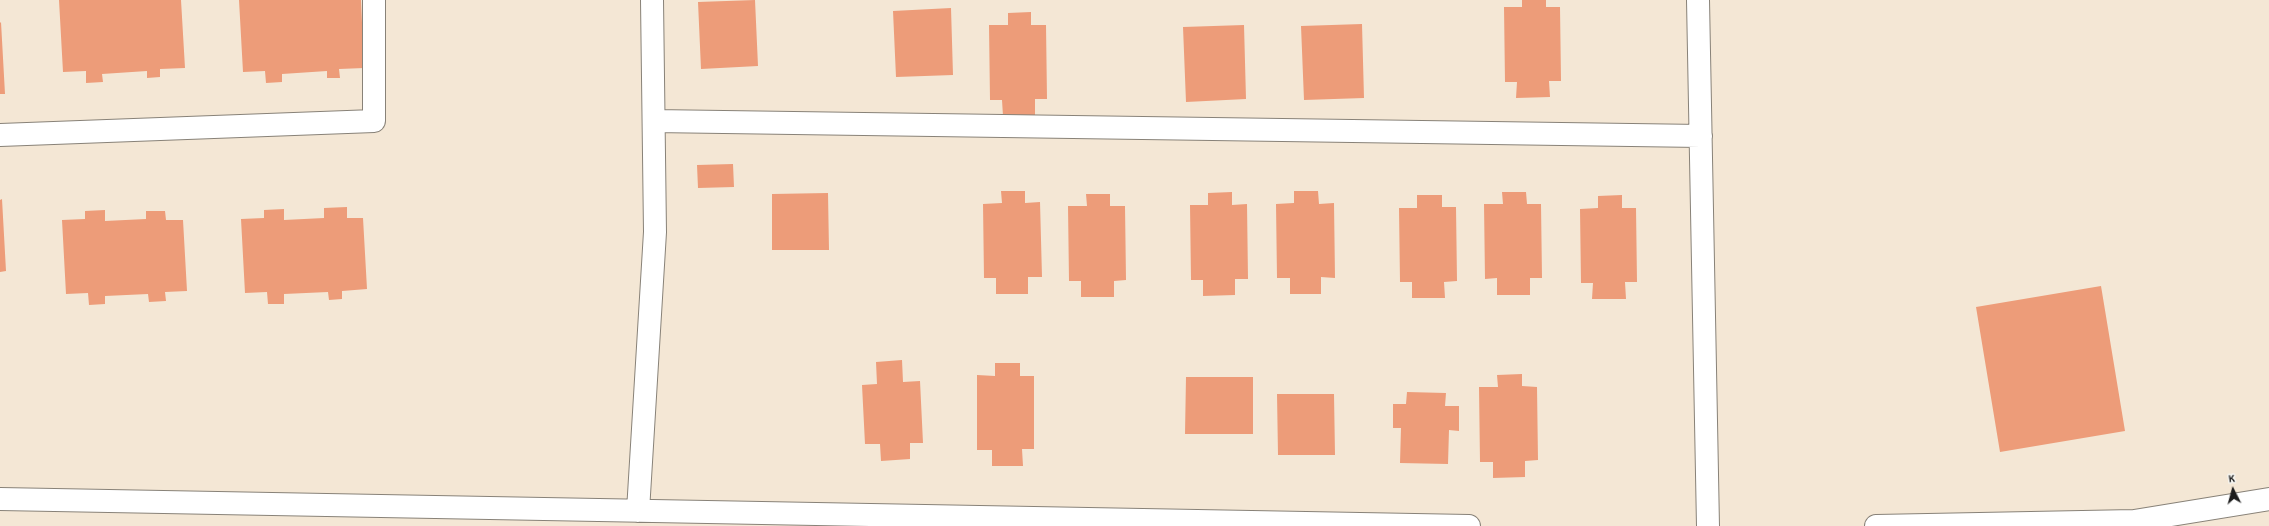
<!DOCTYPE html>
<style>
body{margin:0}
#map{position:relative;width:2269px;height:526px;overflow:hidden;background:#f4e7d5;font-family:"Patrick Hand",sans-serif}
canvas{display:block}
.north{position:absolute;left:2213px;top:470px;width:40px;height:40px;-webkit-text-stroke:3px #f6f6f2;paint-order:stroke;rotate:354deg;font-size:11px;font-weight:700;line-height:16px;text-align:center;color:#1c1c1c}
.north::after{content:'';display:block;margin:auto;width:14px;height:18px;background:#1c1c1c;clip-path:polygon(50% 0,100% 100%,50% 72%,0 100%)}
</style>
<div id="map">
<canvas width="2269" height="526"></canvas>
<div class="north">K</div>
</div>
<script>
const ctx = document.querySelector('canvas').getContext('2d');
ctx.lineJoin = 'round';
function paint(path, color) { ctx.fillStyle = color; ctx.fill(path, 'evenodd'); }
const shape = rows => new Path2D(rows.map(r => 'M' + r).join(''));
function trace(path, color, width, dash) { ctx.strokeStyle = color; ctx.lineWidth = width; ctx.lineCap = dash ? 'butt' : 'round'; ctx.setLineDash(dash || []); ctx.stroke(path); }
paint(shape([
 [59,0,181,0,185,68,160,69,160,77,147,78,147,71,102,74,103,82,86,83,86,71,63,72],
 [239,0,361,0,364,68,339,69,340,78,327,78,327,71,282,74,282,82,266,83,265,71,243,72],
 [755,0,758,66,701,69,698,2],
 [1522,0,1546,0,1546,7,1560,7,1561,81,1549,81,1550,97,1516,98,1517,82,1505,82,1504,7,1522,7],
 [951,8,953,75,896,77,893,11],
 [1031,12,1031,25,1046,25,1047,99,1035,99,1035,116,1003,116,1002,100,990,100,989,25,1008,25,1008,13],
 [1,22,5,94,0,94,0,23],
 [1362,24,1364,98,1304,100,1301,26],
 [1244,25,1246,99,1186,102,1183,27],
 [733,164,734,187,698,188,697,165],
 [1001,191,1025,191,1025,203,1040,202,1042,277,1028,277,1028,294,996,294,996,278,984,278,983,204,1002,203],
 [1294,191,1318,191,1319,204,1334,203,1335,278,1321,277,1321,294,1290,294,1290,278,1277,278,1276,204,1294,203],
 [1232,192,1232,205,1247,204,1248,279,1235,279,1235,295,1203,296,1203,280,1191,280,1190,205,1208,205,1208,193],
 [1502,192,1526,192,1527,204,1541,204,1542,278,1530,278,1530,295,1497,295,1497,278,1485,279,1484,204,1503,204],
 [828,193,829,250,772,250,772,194],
 [1086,194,1110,194,1110,206,1125,206,1126,280,1114,281,1114,297,1081,297,1081,281,1069,281,1068,206,1087,206],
 [1417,195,1442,195,1442,207,1456,207,1457,281,1444,282,1445,298,1412,298,1412,282,1400,282,1399,208,1417,208],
 [1622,195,1622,208,1636,208,1637,282,1625,282,1626,299,1592,299,1593,283,1581,283,1580,209,1598,208,1598,196],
 [2,199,6,271,0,272,0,200],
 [347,207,347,218,363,218,367,289,342,291,342,299,329,300,328,292,284,294,284,304,268,304,267,292,245,293,241,219,264,218,264,210,284,209,284,220,324,218,324,208],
 [105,210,105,221,146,219,146,211,165,211,166,220,183,220,187,291,165,292,166,301,149,302,148,294,105,296,105,304,89,305,88,293,66,294,62,220,85,219,85,211],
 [2101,286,2125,431,2000,452,1976,307],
 [902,360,903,382,920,381,923,443,910,443,910,459,881,461,880,444,865,444,862,385,877,384,876,362],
 [995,363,1020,363,1020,376,1034,376,1034,449,1022,449,1023,466,992,466,992,450,977,450,977,375,995,376],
 [1522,374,1522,386,1537,387,1538,460,1525,461,1525,477,1493,478,1493,462,1480,462,1479,387,1498,387,1497,375],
 [1186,377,1253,377,1253,434,1185,434],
 [1407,392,1446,393,1445,406,1459,406,1459,431,1449,430,1448,464,1400,463,1401,428,1393,428,1393,404,1406,404],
 [1277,394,1334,394,1335,455,1278,455]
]), '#ed9c79');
const street = shape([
 [1698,0,1708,526],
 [654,121,1701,136],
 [0,135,374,121,374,0],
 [0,499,1469,526],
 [638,511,655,232,652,0],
 [1876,526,2134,521,2269,499]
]);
trace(street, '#888278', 24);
trace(street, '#fff', 22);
</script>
